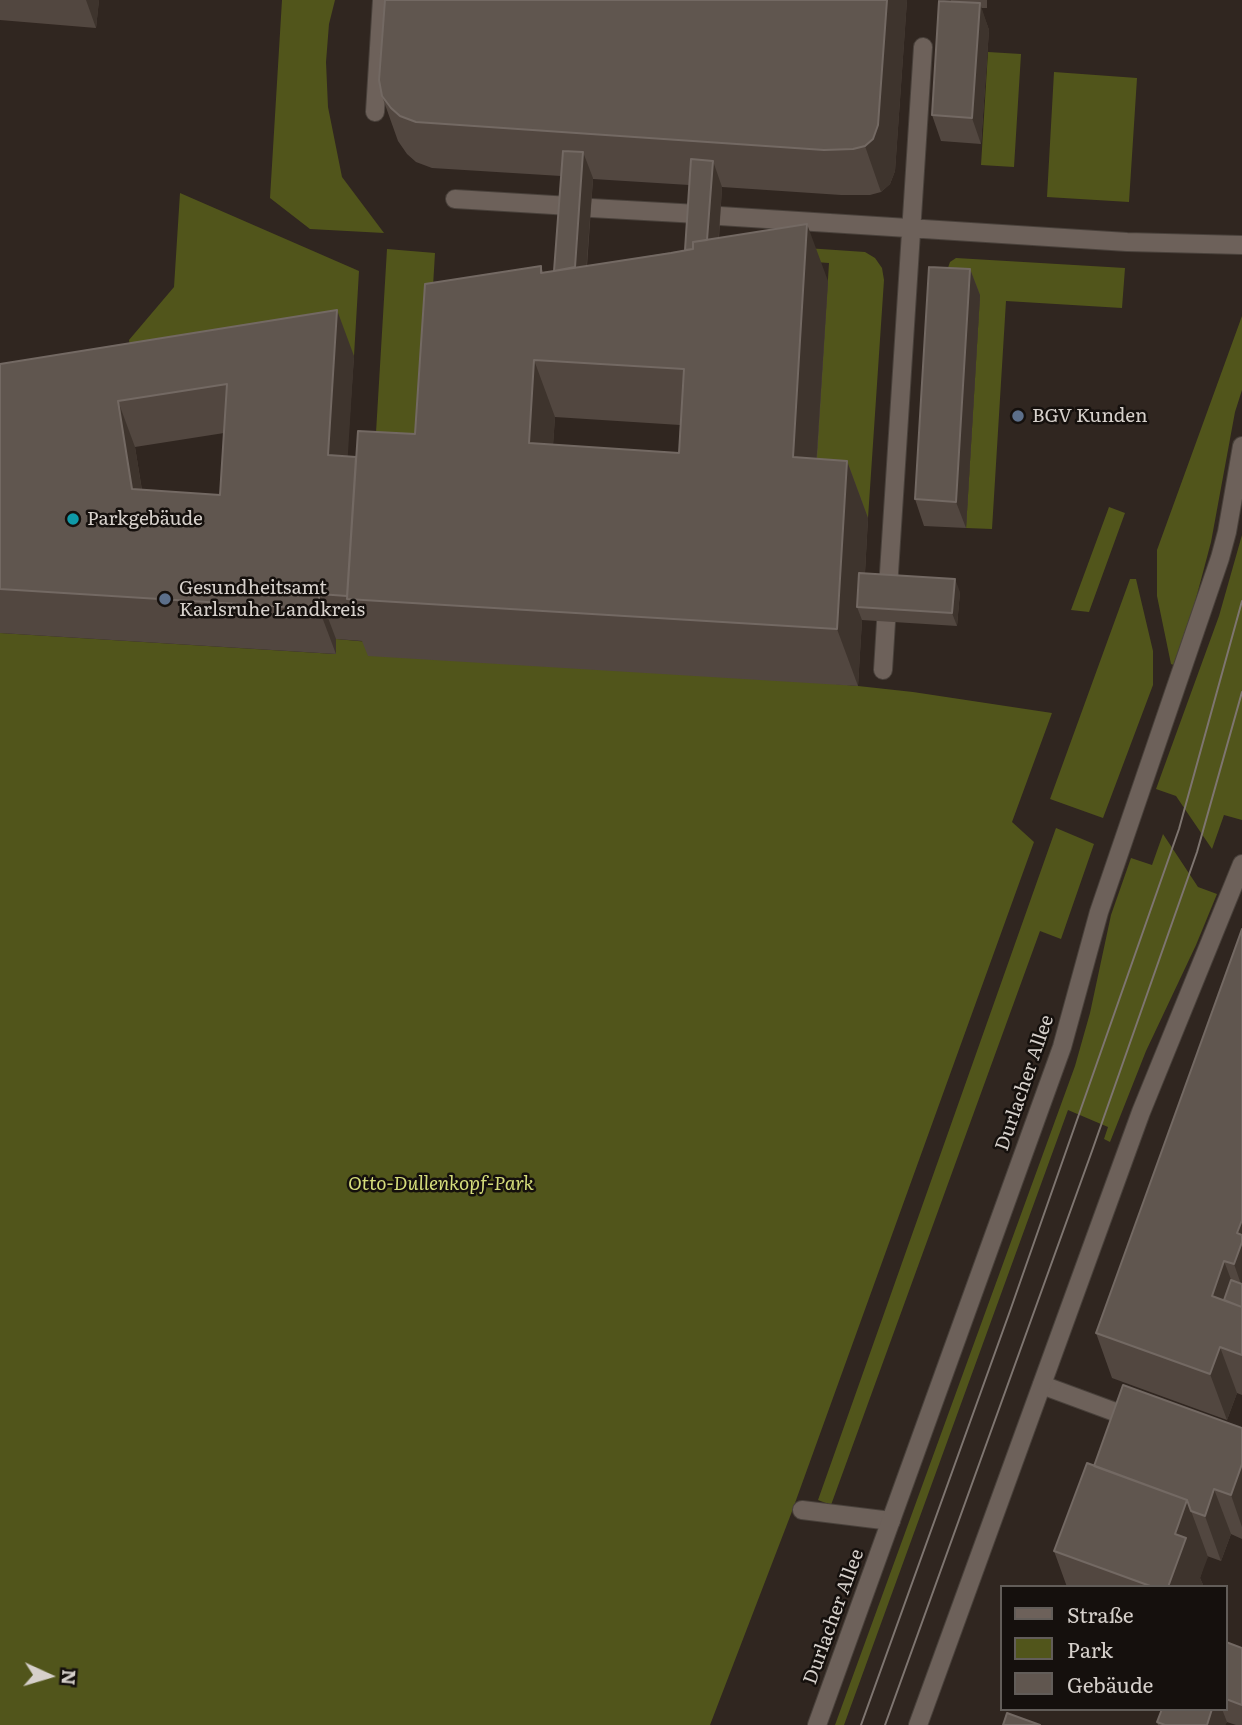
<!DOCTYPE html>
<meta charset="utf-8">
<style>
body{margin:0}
#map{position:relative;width:1242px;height:1725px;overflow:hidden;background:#302620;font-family:Literata,serif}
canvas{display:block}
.legend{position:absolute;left:1000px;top:1585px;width:228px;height:126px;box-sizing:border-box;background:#15100d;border:2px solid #625d59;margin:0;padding:9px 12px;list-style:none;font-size:21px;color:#d6d0cb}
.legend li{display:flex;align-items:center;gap:14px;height:35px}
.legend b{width:35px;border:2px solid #625d59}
.north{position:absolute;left:14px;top:1641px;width:70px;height:70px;-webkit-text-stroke:5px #15100d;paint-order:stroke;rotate:94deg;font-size:19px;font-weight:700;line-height:28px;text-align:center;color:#d6d0cb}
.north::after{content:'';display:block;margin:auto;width:24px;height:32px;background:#d6d0cb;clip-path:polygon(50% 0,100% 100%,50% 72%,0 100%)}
</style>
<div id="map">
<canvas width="1242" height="1725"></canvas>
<ul class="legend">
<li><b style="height:9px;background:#6d615a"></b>Straße</li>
<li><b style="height:19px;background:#51551b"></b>Park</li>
<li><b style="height:19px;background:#60564f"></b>Gebäude</li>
</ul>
<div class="north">N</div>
</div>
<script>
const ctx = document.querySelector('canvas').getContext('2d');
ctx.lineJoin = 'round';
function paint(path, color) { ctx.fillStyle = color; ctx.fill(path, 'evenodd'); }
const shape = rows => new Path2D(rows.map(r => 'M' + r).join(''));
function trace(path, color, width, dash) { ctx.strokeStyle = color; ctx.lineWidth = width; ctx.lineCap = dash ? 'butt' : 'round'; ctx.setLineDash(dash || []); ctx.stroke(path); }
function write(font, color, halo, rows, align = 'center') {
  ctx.font = font + ' Literata,serif'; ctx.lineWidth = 5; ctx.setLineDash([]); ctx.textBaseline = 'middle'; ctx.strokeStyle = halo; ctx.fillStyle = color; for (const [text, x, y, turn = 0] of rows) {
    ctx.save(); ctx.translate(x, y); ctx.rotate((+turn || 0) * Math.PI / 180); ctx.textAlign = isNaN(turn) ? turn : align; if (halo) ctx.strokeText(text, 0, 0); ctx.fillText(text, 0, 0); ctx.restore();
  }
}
paint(shape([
 [282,0,335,0,329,24,326,62,328,107,342,177,384,233,310,229,270,198],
 [988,52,1021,54,1014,167,981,165],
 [1054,72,1137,78,1129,202,1047,197],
 [180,193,359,271,354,356,137,391,129,340,174,287],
 [718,242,865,252,875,258,882,268,884,280,868,518,813,514,829,263,717,255],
 [387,249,435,253,422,470,374,466],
 [956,258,1125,268,1122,308,1006,301,992,529,966,528,980,295,939,293,950,262],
 [1242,316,1242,390,1235,412,1211,542,1185,640,1176,666,1171,664,1157,596,1157,550],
 [1109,507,1125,513,1089,612,1071,610],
 [1242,535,1242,820,1224,815,1212,849,1176,796,1156,789,1219,616],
 [1130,579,1136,579,1153,651,1153,685,1103,818,1050,799],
 [0,633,335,654,336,639,369,642,858,686,913,692,1052,713,1012,822,1034,842,791,1514,710,1725,0,1725],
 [1056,828,1094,844,1061,939,1040,931,831,1505,818,1500],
 [1163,834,1198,887,1217,894,1196,945,1146,1051,1110,1142,1104,1139,1108,1127,1068,1110,844,1725,835,1725,1075,1066,1090,1013,1111,915,1131,858,1152,865]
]), '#51551b');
const service = shape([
 [375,112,382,0],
 [455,199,570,206],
 [591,208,698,214],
 [720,216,1127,242,1242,245],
 [888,588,923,47],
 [883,670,886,622],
 [1042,1385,1134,1419],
 [802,1510,891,1521]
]);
const tertiary = shape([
 [817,1725,1062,1047,1099,912,1220,558,1227,532,1242,446],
 [918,1725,1141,1112,1242,864]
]);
trace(service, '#49413b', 20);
trace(tertiary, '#49413b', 20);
trace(service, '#6d615a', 18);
trace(tertiary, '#6d615a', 18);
trace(shape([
 [861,1725,1010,1311,1179,829,1242,601],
 [885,1725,1092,1151,1197,852,1242,692]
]), '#7e7570', 2);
paint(shape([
 [0,0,99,0,96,28,0,20],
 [385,0,907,0,895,171,890,184,881,192,870,195,841,195,722,187,719,238,828,281,817,459,847,461,868,518,865,573,960,592,957,626,862,620,858,686,368,656,362,641,336,639,336,654,0,633,0,364,354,356,347,457,356,457,415,434,541,266,543,272,554,271,561,176,432,168,416,162,407,154,398,141,382,96],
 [593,179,689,185,685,250,587,266],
 [555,417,680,425,679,453,553,445],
 [224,433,220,495,142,490,135,447],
 [951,0,987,0,987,8,981,8,989,30,981,144,941,141,932,115],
 [970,269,980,295,966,528,924,526,915,499],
 [1242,929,1242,1395,1237,1393,1227,1420,1112,1378,1096,1333],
 [1242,1428,1242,1539,1231,1534,1221,1561,1207,1556,1200,1578,1204,1587,1067,1587,1054,1551,1094,1466],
 [1226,1642,1242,1648,1242,1725,1236,1725,1227,1722,1225,1725,1158,1725,1157,1722,1162,1709,1226,1709]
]), '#524740');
paint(shape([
 [86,0,99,0,96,28],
 [887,0,907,0,895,171,890,184,881,192,865,146],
 [980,3,989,30,981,144,972,118],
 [583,152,593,178,582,327,573,301],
 [713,161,722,187,714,306,704,280],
 [807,224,828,281,813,514,793,457],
 [970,269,980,295,966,528,956,502],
 [337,310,354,356,345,501,328,455],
 [534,360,555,417,549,500,529,443],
 [118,401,135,447,149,535,132,489],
 [847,461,868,518,863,607,857,607,862,620,858,686,837,629],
 [955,579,960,592,957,626,952,613],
 [319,594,336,639,336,654,319,609],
 [1242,1220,1242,1287,1234,1264,1237,1233],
 [1224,1261,1241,1306,1212,1296],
 [1220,1347,1237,1393,1227,1420,1210,1374],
 [1242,1464,1242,1527,1231,1495],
 [1214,1489,1231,1534,1221,1561,1205,1516],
 [1187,1500,1208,1557,1200,1578,1204,1587,1168,1587,1175,1534],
 [1212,1709,1222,1709,1227,1722,1225,1725,1207,1725]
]), '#3e342d');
const building = shape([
 [385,0,887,0,878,125,873,139,865,146,853,149,824,150,416,122,400,116,391,108,382,96,379,80,385,0],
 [939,1,980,3,972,118,932,115,939,1],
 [563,151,583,152,575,267,554,271,563,151],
 [691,159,713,161,707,240,693,242,693,249,685,250,691,159],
 [807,224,793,457,847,461,837,629,347,599,358,431,415,434,425,284,541,266,541,273,671,253,693,249,693,242,807,224],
 [534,360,684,369,679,453,529,443,534,360],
 [929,267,970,269,956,502,915,499,929,267],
 [337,310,328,455,356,457,347,596,319,594,319,609,0,589,0,364,337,310],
 [227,384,220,495,132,489,118,401,227,384],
 [859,573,955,579,952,613,857,607,859,573],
 [1242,929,1242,1220,1237,1233,1242,1235,1242,1242,1234,1264,1224,1261,1212,1296,1242,1307,1242,1355,1220,1347,1210,1374,1096,1333,1242,929],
 [1231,1280,1242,1284,1242,1307,1224,1300,1231,1280],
 [1123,1385,1242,1428,1242,1464,1231,1495,1214,1489,1205,1516,1191,1511,1187,1500,1094,1466,1123,1385],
 [1087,1463,1187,1500,1175,1534,1186,1538,1168,1587,1153,1587,1054,1551,1087,1463],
 [1226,1642,1242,1648,1242,1705,1226,1699,1226,1642],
 [1162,1709,1212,1709,1207,1725,1165,1725,1157,1722,1162,1709],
 [1007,1713,1040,1725,1003,1725,1007,1713]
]);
paint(building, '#60564f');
trace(building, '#736963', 2);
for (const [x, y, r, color] of [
 [1018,416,7,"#5c6f8a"],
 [73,519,7,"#0f9aa8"],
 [165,599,7,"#5c6f8a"]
]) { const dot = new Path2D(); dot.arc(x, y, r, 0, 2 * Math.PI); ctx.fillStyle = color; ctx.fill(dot); trace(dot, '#15100d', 2.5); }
write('19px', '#d6d0cb', '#15100d', [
 ["BGV Kunden",1032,416],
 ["Parkgebäude",87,519],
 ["Gesundheitsamt",179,588],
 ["Karlsruhe Landkreis",179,610]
], 'left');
write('19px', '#d6d0cb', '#15100d', [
 ["Durlacher Allee",1025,1083,-71],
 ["Durlacher Allee",834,1617,-70]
]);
write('italic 19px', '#d5dd7b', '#15100d', [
 ["Otto-Dullenkopf-Park",441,1184]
]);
</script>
